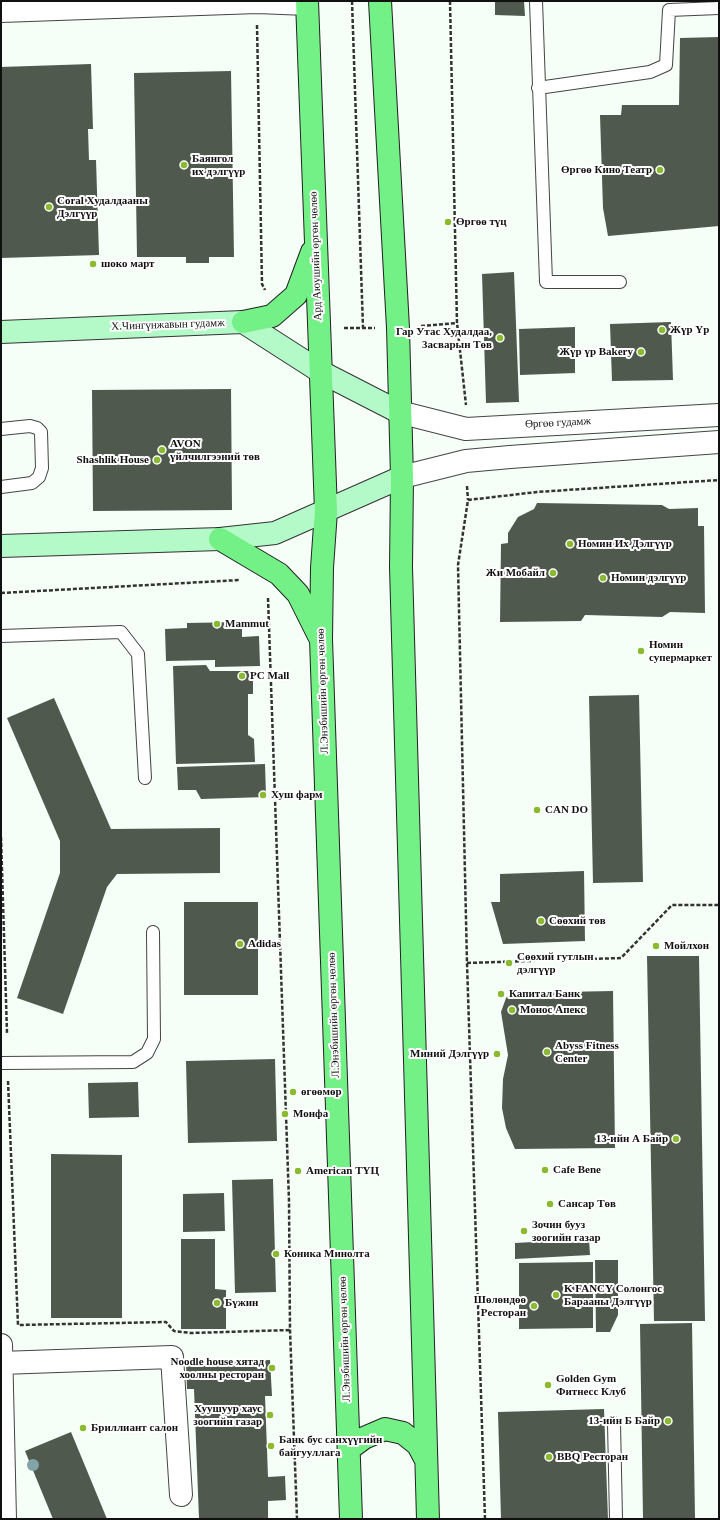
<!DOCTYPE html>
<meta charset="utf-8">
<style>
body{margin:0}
#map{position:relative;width:720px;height:1520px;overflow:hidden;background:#f5fef7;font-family:"Times New Roman",serif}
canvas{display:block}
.frame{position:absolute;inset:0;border:2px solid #111;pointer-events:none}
</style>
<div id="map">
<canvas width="720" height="1520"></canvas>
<div class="frame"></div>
</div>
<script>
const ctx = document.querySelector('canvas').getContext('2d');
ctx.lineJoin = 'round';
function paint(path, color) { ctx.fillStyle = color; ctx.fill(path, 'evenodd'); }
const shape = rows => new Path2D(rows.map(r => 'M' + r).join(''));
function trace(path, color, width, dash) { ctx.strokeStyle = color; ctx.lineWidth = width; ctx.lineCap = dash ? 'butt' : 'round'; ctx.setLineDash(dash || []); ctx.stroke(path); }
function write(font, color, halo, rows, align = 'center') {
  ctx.font = font + ' "Times New Roman",serif'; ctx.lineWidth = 4; ctx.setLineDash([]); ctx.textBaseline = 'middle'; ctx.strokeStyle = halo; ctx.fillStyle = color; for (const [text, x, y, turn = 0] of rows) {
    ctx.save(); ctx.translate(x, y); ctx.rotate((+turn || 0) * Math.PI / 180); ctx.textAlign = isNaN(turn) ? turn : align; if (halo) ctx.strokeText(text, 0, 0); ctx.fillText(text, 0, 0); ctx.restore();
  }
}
paint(shape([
 [495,1,524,1,525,16,495,15],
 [719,37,719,226,608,236,603,208,600,115,621,115,622,105,679,105,680,38],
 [91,64,93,129,88,129,89,160,96,160,99,255,1,258,1,67],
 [231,71,234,257,209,257,209,263,186,263,186,257,137,257,134,73],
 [514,272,519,402,486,403,482,274],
 [671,322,673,380,612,381,610,324],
 [575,327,575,373,520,375,519,329],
 [231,389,232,510,93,511,92,390],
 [537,503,662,505,669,509,698,508,698,526,704,526,705,613,670,612,662,617,585,615,581,621,500,622,501,544,508,543,508,533,518,517,534,509],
 [242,622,242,637,259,636,260,666,215,667,215,660,166,661,165,629,187,628,187,623],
 [206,665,210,671,253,671,253,694,248,694,248,735,254,739,255,762,176,764,173,666],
 [639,695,643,882,593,883,589,696],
 [54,698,111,829,220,828,220,873,117,874,107,887,63,1014,17,998,60,873,60,841,7,718],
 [265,764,266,797,201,799,196,790,178,790,177,767],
 [584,871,585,941,503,944,491,902,500,902,500,874],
 [184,902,258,902,258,995,184,995],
 [647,956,699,956,705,1321,654,1321],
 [613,991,615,1148,515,1149,506,1128,502,1108,503,1079,508,1055,501,1012,506,998,510,993],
 [275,1059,277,1141,188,1143,186,1061],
 [138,1082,139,1117,89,1118,88,1083],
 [51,1154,122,1155,122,1318,51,1318],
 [273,1179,276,1292,235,1293,232,1180],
 [224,1193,225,1231,183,1232,183,1194],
 [181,1239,215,1239,215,1289,226,1290,226,1329,181,1329],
 [589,1239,590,1255,515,1259,515,1243],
 [595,1260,618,1260,618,1315,610,1332,596,1332],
 [593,1262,593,1328,519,1329,519,1263],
 [692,1323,695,1519,643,1519,640,1324],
 [270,1360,272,1396,265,1396,268,1477,285,1476,286,1500,268,1501,268,1519,199,1519,194,1389,187,1389,186,1363],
 [604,1409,608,1519,501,1519,498,1412],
 [71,1432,107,1519,53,1519,25,1451]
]), '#50594d');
const service = shape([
 [536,1,546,282,620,282],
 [538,88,650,72,666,65,669,10,719,8],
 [1,429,30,426,37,428,41,432,42,468,39,477,32,483,1,487],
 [1,636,121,632,138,654,145,778],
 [1,1063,133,1062,147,1053,154,1039,153,932],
 [614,1423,616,1519]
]);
const minor = shape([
 [1,11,257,2,307,4],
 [1,1345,5,1519],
 [1,1363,172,1357,181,1495]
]);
const tertiary = shape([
 [399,412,466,429,719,415],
 [402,477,466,461,510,457,719,442]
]);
const secondary = shape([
 [1,332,243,322,321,372,399,412],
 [1,546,220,539,275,533,402,477]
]);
const primary = shape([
 [307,1,326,511,322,568,321,639,351,1519],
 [380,1,398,328,402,477,401,567,428,1519],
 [243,322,272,316,296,295,312,252],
 [220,539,279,574,298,594,319,636],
 [349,1449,364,1438,385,1429,403,1433,418,1445,426,1460]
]);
trace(service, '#444', 14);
trace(minor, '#444', 24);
trace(tertiary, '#444', 24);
trace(secondary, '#333', 24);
trace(primary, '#222', 24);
trace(shape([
 [352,1,363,328],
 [450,1,457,323,466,405],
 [257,25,262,284,265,290],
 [421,326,457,323],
 [344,328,375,328],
 [467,486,468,500],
 [1,593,240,580],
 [268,598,289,1201,290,1330,297,1519],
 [1,837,7,1033],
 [467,963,621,958,672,905,719,905],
 [8,1081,18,1325,166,1322,174,1331,191,1333,290,1330],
 [485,1519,467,963,458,565,468,500,537,492,719,480]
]), '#333', 2.5, [4, 2]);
trace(service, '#fff', 12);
trace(minor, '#fff', 22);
trace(tertiary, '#fff', 22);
trace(secondary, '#b4fac8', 22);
trace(primary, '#73f186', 22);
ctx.fillStyle = '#82a3a7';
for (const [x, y] of [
 [33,1465]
]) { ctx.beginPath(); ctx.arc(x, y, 6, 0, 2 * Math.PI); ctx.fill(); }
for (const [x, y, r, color] of [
 [184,165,4,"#89ba2f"],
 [660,170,4,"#89ba2f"],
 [49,207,4,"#89ba2f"],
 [448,222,4,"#89ba2f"],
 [93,264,4,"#89ba2f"],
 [662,330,4,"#89ba2f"],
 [500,338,4,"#89ba2f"],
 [641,352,4,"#89ba2f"],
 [162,450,4,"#89ba2f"],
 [157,460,4,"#89ba2f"],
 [570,544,4,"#89ba2f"],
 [553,573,4,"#89ba2f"],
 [603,578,4,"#89ba2f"],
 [217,624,4,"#89ba2f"],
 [641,651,4,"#89ba2f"],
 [242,676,4,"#89ba2f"],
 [263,795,4,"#89ba2f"],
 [537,810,4,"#89ba2f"],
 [541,921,4,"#89ba2f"],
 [240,944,4,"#89ba2f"],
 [656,946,4,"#89ba2f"],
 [509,963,4,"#89ba2f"],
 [501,994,4,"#89ba2f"],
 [512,1010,4,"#89ba2f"],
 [547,1052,4,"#89ba2f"],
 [497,1054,4,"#89ba2f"],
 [293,1092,4,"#89ba2f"],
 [285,1114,4,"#89ba2f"],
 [676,1139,4,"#89ba2f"],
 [545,1170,4,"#89ba2f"],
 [298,1171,4,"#89ba2f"],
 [550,1204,4,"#89ba2f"],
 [524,1231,4,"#89ba2f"],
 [276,1254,4,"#89ba2f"],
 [556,1295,4,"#89ba2f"],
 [217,1303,4,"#89ba2f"],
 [534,1306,4,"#89ba2f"],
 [272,1368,4,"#89ba2f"],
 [548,1385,4,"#89ba2f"],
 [270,1415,4,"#89ba2f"],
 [668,1421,4,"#89ba2f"],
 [83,1428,4,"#89ba2f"],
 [271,1446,4,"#89ba2f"],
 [549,1457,4,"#89ba2f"]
]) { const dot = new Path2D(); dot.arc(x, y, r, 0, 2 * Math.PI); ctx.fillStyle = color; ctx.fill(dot); trace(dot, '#fff', 1.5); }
write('bold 11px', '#111', '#fff', [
 ["Баянгол",192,159],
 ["их дэлгүүр",192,172],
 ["Өргөө Кино Театр",652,170,"right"],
 ["Coral Худалдааны",57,201],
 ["Дэлгүүр",57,214],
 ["Өргөө түц",456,222],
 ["шоко март",101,264],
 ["Жүр Үр",670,330],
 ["Гар Утас Худалдаа,",492,332,"right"],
 ["3асварын Төв",492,345,"right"],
 ["Жүр үр Bakery",633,352,"right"],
 ["AVON",170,444],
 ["үйлчилгээний төв",170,457],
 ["Shashlik House",149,460,"right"],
 ["Номин Их Дэлгүүр",578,544],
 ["Жи Мобайл",545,573,"right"],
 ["Номин дэлгүүр",611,578],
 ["Mammut",225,624],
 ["Номин",649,645],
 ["супермаркет",649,658],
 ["PC Mall",250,676],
 ["Хуш фарм",271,795],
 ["CAN DO",545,810],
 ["Сөөхий төв",549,921],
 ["Adidas",248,944],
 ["Мойлхон",664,946],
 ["Сөөхий гутлын",517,957],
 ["дэлгүүр",517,970],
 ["Капитал Банк",509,994],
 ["Монос Апекс",520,1010],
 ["Abyss Fitness",555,1046],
 ["Center",555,1059],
 ["Миний Дэлгүүр",489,1054,"right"],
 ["өгөөмөр",301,1092],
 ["Монфа",293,1114],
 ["13-ийн А Байр",668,1139,"right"],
 ["Cafe Bene",553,1170],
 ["American ТҮЦ",306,1171],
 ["Сансар Төв",558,1204],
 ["Зочин бууз",532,1225],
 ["зоогийн газар",532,1238],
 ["Коника Минолта",284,1254],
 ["K FANCY Солонгос",564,1289],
 ["Барааны Дэлгүүр",564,1302],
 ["Шөлөндөө",526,1300,"right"],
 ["Ресторан",526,1313,"right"],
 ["Бүжин",225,1303],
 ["Noodle house хятад",264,1362,"right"],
 ["хоолны ресторан",264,1375,"right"],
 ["Golden Gym",556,1379],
 ["Фитнесс Клуб",556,1392],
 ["Хуушуур хаус",262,1409,"right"],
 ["зоогийн газар",262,1422,"right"],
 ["13-ийн Б Байр",660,1421,"right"],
 ["Бриллиант салон",91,1428],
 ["Банк бус санхүүгийн",279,1440],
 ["байгууллага",279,1453],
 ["BBQ Ресторан",557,1457]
], 'left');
write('11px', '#111', '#fff', [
 ["Ард Аюушийн өргөн чөлөө",316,256,-92],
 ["Х.Чингүнжавын гудамж",168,325,-2],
 ["Өргөө гудамж",558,423,-3],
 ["Л.Энэбишийн өргөн чөлөө",323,691,-92],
 ["Л.Энэбишийн өргөн чөлөө",334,1015,-92],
 ["Л.Энэбишийн өргөн чөлөө",345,1339,-92]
]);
</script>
